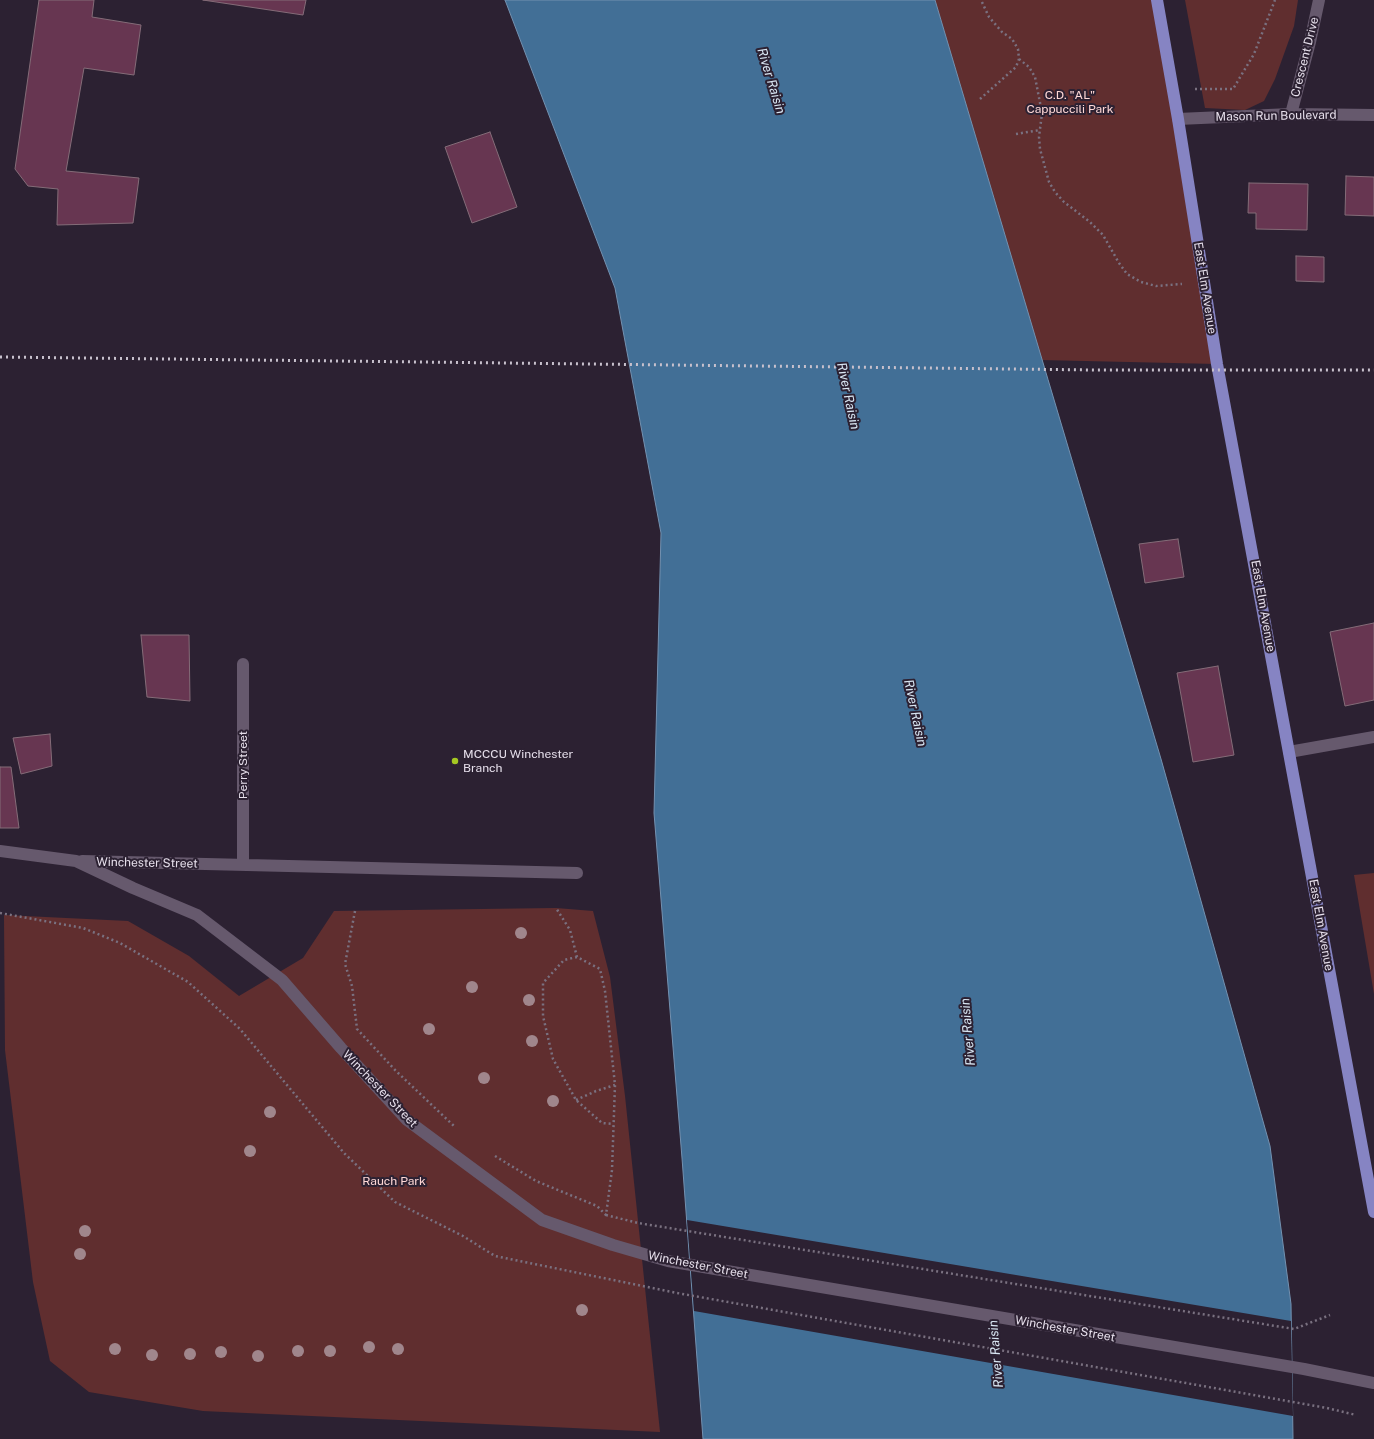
<!DOCTYPE html>
<style>
body{margin:0}
canvas{display:block;background:#2c2132}
</style>
<canvas width="1374" height="1439"></canvas>
<script>
const ctx = document.querySelector('canvas').getContext('2d');
ctx.lineJoin = 'round';
function paint(path, color) { ctx.fillStyle = color; ctx.fill(path, 'evenodd'); }
const shape = rows => new Path2D(rows.map(r => 'M' + r).join(''));
function trace(path, color, width, dash) { ctx.strokeStyle = color; ctx.lineWidth = width; ctx.lineCap = dash ? 'butt' : 'round'; ctx.setLineDash(dash || []); ctx.stroke(path); }
function write(font, color, halo, rows, align = 'center') {
  ctx.font = font + ' "Public Sans",sans-serif'; ctx.lineWidth = 4; ctx.setLineDash([]); ctx.textBaseline = 'middle'; ctx.strokeStyle = halo; ctx.fillStyle = color; for (const [text, x, y, turn = 0] of rows) {
    ctx.save(); ctx.translate(x, y); ctx.rotate((+turn || 0) * Math.PI / 180); ctx.textAlign = isNaN(turn) ? turn : align; if (halo) ctx.strokeText(text, 0, 0); ctx.fillText(text, 0, 0); ctx.restore();
  }
}
paint(shape([
 [935,0,1154,0,1217,364,1041,360],
 [1185,0,1298,0,1294,26,1275,79,1264,101,1245,110,1205,108],
 [1374,873,1374,994,1354,875],
 [556,908,593,911,610,977,625,1096,660,1432,203,1411,89,1392,50,1361,33,1282,5,1050,4,915,128,921,189,956,239,996,303,958,334,911]
]), '#602e2f');
const water = shape([
 [505,0,935,0,1161,759,1270,1146,1291,1304,1293,1439,703,1439,682,1158,654,813,661,533,615,288,505,0]
]);
paint(water, '#426f96');
trace(water, '#7391b0', 1);
paint(shape([
 [687,1220,1291,1321,1293,1416,694,1311]
]), '#2c2132');
const building = shape([
 [39,0,94,0,92,17,141,25,134,75,84,68,66,171,139,178,133,223,57,225,58,189,28,186,15,169,39,0],
 [203,0,306,0,303,15,203,0],
 [490,132,517,207,472,223,445,147,490,132],
 [1346,176,1374,177,1374,216,1345,215,1346,176],
 [1249,183,1308,184,1307,230,1256,229,1256,213,1248,213,1249,183],
 [1296,256,1324,257,1324,282,1296,281,1296,256],
 [1178,539,1184,577,1145,583,1139,544,1178,539],
 [1374,623,1374,700,1345,706,1330,632,1374,623],
 [141,635,189,635,190,701,147,697,141,635],
 [1218,666,1234,755,1193,762,1177,673,1218,666],
 [50,734,52,766,21,774,13,738,50,734],
 [0,767,11,767,19,828,0,828,0,767]
]);
paint(building, '#673651');
trace(building, '#846c78', 1);
trace(shape([
 [1019,59,1029,67,1035,77,1042,113,1039,137,1040,149,1049,182,1055,192,1064,202,1090,222,1103,235,1119,263,1127,274,1141,282,1156,286,1182,284],
 [1195,89,1233,89,1254,54,1275,0],
 [980,99,1016,67,1019,59,1018,49,1012,39,1002,32,989,17,981,0],
 [1016,134,1040,130],
 [355,911,345,964,352,986,357,1029,396,1071,454,1126],
 [0,913,83,928,120,943,188,982,240,1029,344,1153,395,1202,463,1236,495,1256,677,1293,1327,1408,1356,1415],
 [577,957,564,960,543,983,543,1016,553,1059,576,1100,602,1123,613,1124],
 [576,1100,596,1091,615,1085],
 [495,1156,536,1181,597,1206,606,1215,612,1170,615,1085,605,991,600,969,577,957,570,930,556,908],
 [606,1215,638,1223,1294,1329,1330,1315]
]), '#7a7180', 2.5, [2, 3]);
trace(shape([
 [1291,114,1310,42,1319,0],
 [1178,119,1291,114,1374,115],
 [243,664,243,865],
 [1289,752,1374,737],
 [0,851,76,861,133,888,197,915,282,980,341,1048,407,1120,542,1220,613,1245,668,1261,1304,1369,1374,1383],
 [82,861,577,873]
]), '#66596d', 12);
trace(shape([
 [1157,0,1178,119,1217,364,1374,1212]
]), '#8684c3', 12);
trace(shape([
 [0,357,1094,370,1374,370]
]), '#c8c1cd', 3, [2, 4]);
ctx.fillStyle = '#a0868c';
for (const [x, y] of [
 [521,933],
 [472,987],
 [529,1000],
 [429,1029],
 [532,1041],
 [484,1078],
 [553,1101],
 [270,1112],
 [250,1151],
 [85,1231],
 [80,1254],
 [582,1310],
 [369,1347],
 [115,1349],
 [398,1349],
 [298,1351],
 [330,1351],
 [221,1352],
 [190,1354],
 [152,1355],
 [258,1356]
]) { ctx.beginPath(); ctx.arc(x, y, 6, 0, 2 * Math.PI); ctx.fill(); }
for (const [x, y, r, color] of [
 [455,761,4,"#a5c822"]
]) { const dot = new Path2D(); dot.arc(x, y, r, 0, 2 * Math.PI); ctx.fillStyle = color; ctx.fill(dot); trace(dot, '#2c2132', 1.5); }
write('12px', '#e6dfeb', '#2c2132', [
 ["Crescent Drive",1305,57,-76],
 ["Mason Run Boulevard",1276,116,-1],
 ["East Elm Avenue",1205,288,81],
 ["East Elm Avenue",1263,606,80],
 ["Perry Street",243,765,-90],
 ["Winchester Street",147,863,1],
 ["East Elm Avenue",1321,925,80],
 ["Winchester Street",380,1089,46],
 ["Winchester Street",698,1265,11],
 ["Winchester Street",1065,1329,10]
]);
write('12px', '#ffd8d6', '#2c2132', [
 ["C.D. \"AL\"",1070,95],
 ["Cappuccili Park",1070,109],
 ["Rauch Park",394,1181]
]);
write('12px', '#e6dfeb', '#2c2132', [
 ["MCCCU Winchester",463,754],
 ["Branch",463,768]
], 'left');
write('italic 13px', '#d9e6f3', '#2c2132', [
 ["River Raisin",771,81,73],
 ["River Raisin",848,396,78],
 ["River Raisin",915,713,78],
 ["River Raisin",968,1032,-95],
 ["River Raisin",996,1354,-95]
]);
</script>
